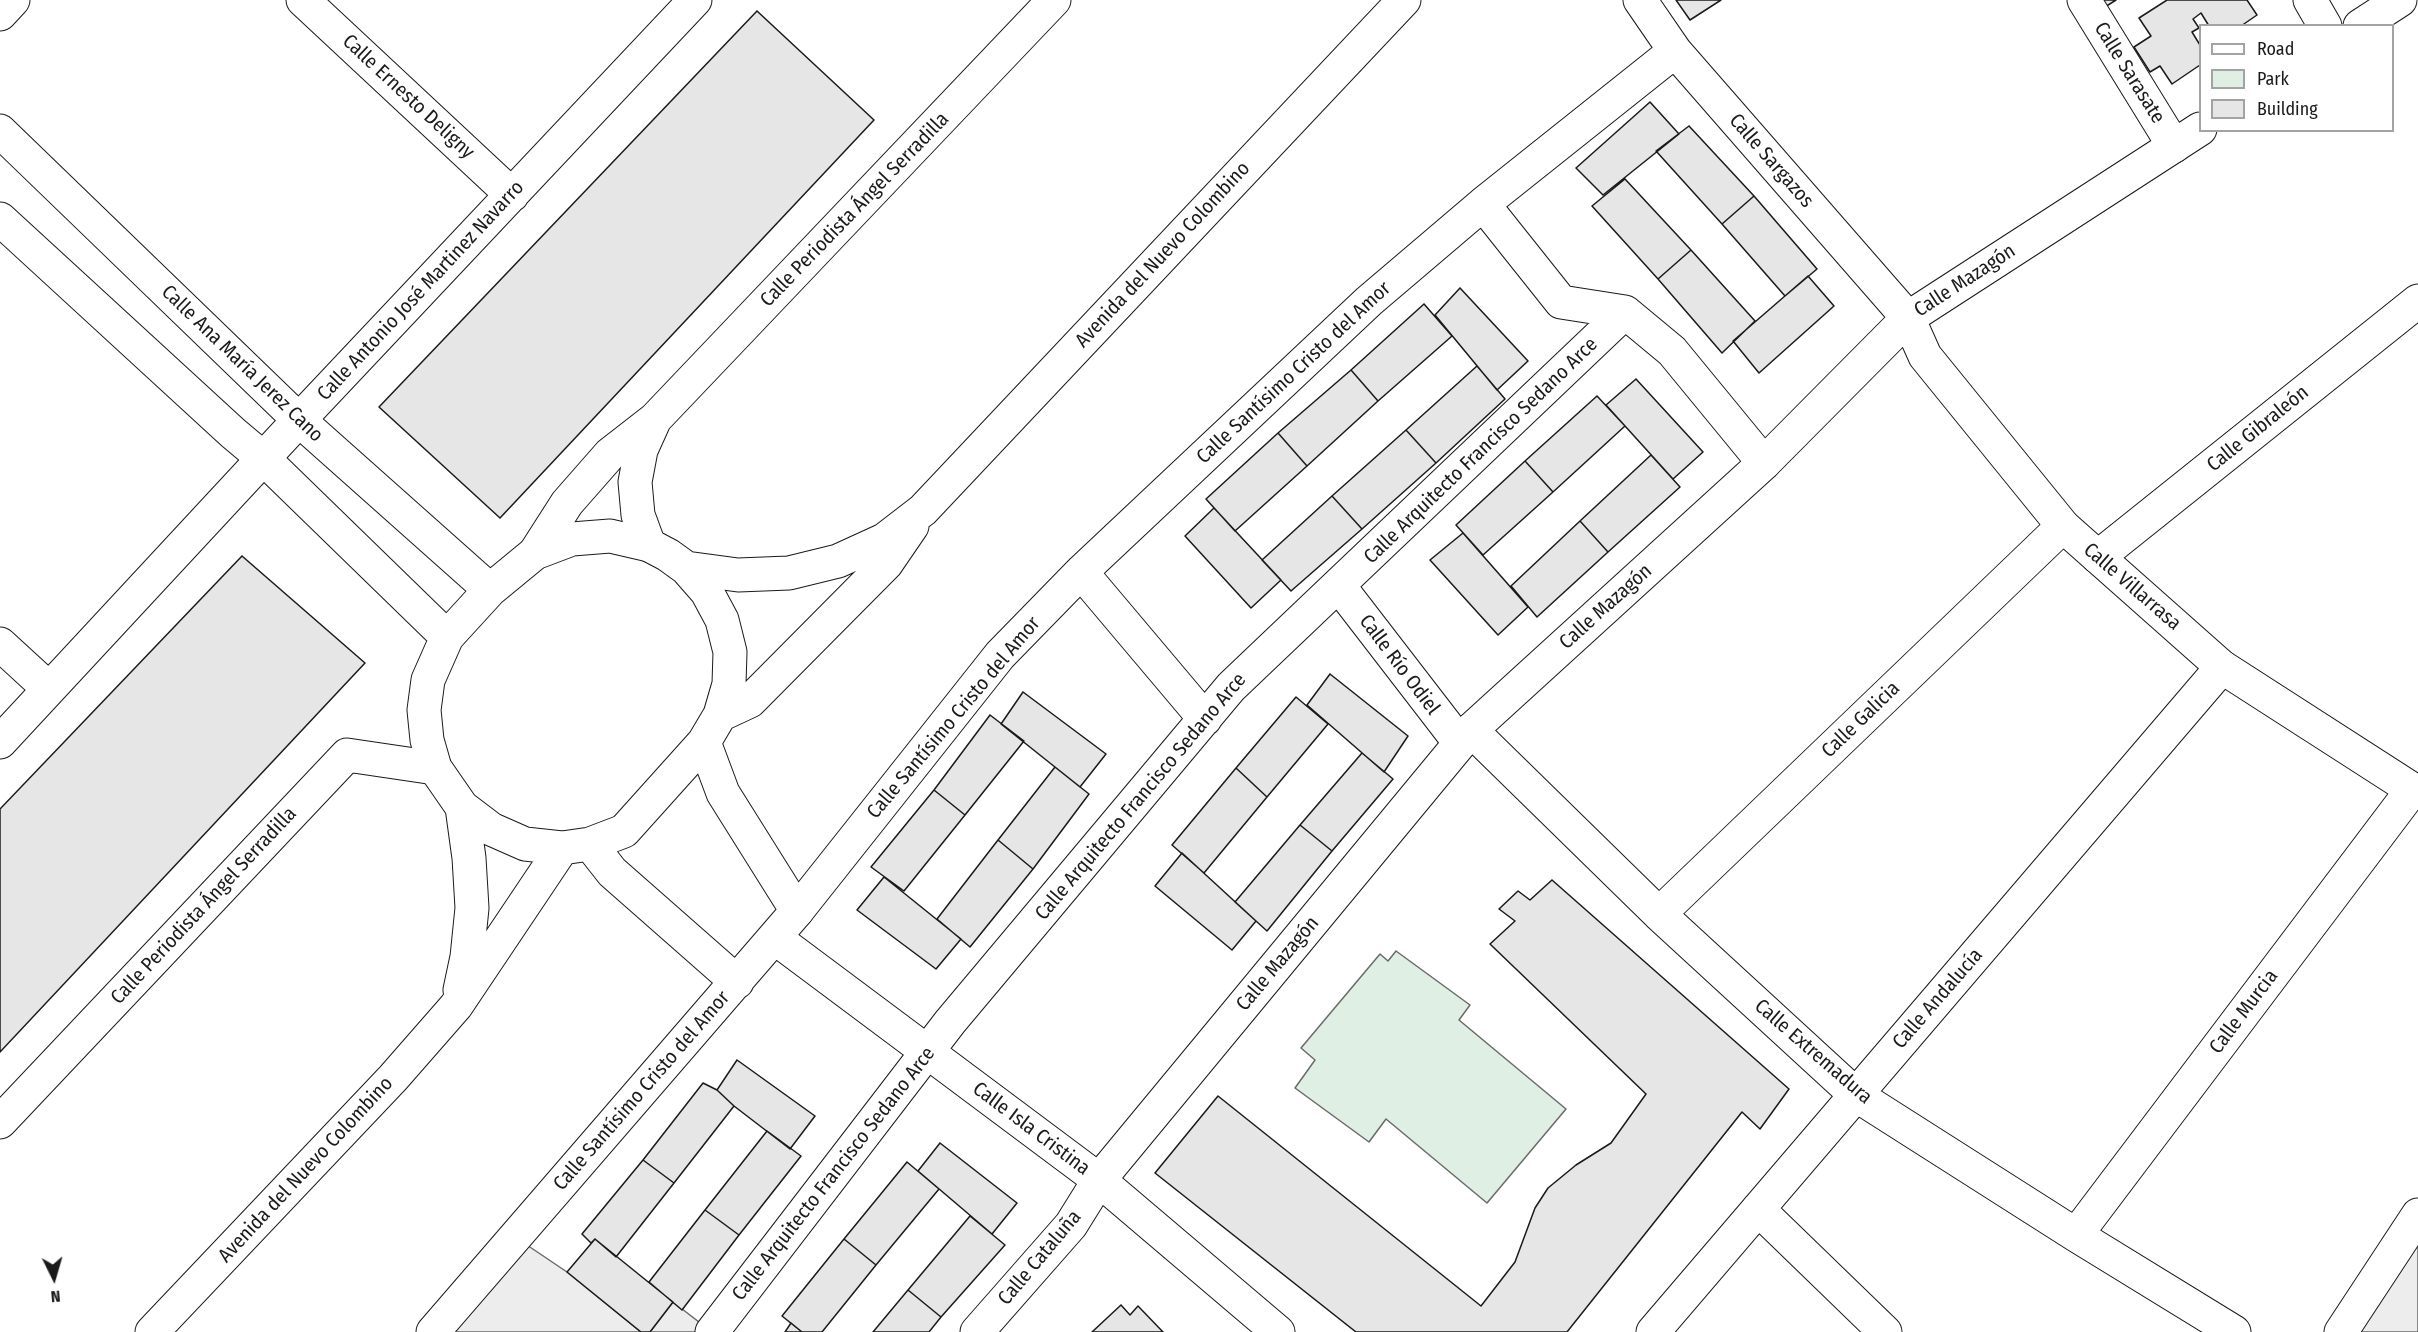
<!DOCTYPE html>
<meta charset="utf-8">
<style>
body{margin:0}
#map{position:relative;width:2418px;height:1332px;overflow:hidden;background:#fff;font-family:"Fira Sans Condensed",sans-serif}
canvas{display:block}
.legend{position:absolute;left:2199px;top:24px;width:195px;height:108px;box-sizing:border-box;background:#fff;border:2px solid #a3a3a3;margin:0;padding:8px 10px;list-style:none;font-size:18px;color:#1a1a1a}
.legend li{display:flex;align-items:center;gap:12px;height:30px}
.legend b{width:30px;border:2px solid #a3a3a3}
.north{position:absolute;left:24px;top:1248px;width:60px;height:60px;-webkit-text-stroke:4px #fff;paint-order:stroke;rotate:175deg;font-size:16px;font-weight:700;line-height:24px;text-align:center;color:#1a1a1a}
.north::after{content:'';display:block;margin:auto;width:21px;height:27px;background:#1a1a1a;clip-path:polygon(50% 0,100% 100%,50% 72%,0 100%)}
</style>
<div id="map">
<canvas width="2418" height="1332"></canvas>
<ul class="legend">
<li><b style="height:8px;background:#fff"></b>Road</li>
<li><b style="height:16px;background:#e0efe3"></b>Park</li>
<li><b style="height:16px;background:#e6e6e6"></b>Building</li>
</ul>
<div class="north">N</div>
</div>
<script>
const ctx = document.querySelector('canvas').getContext('2d');
ctx.lineJoin = 'round';
function paint(path, color) { ctx.fillStyle = color; ctx.fill(path, 'evenodd'); }
const shape = rows => new Path2D(rows.map(r => 'M' + r).join(''));
function trace(path, color, width, dash) { ctx.strokeStyle = color; ctx.lineWidth = width; ctx.lineCap = dash ? 'butt' : 'round'; ctx.setLineDash(dash || []); ctx.stroke(path); }
function write(font, color, halo, rows, align = 'center') {
  ctx.font = font + ' "Fira Sans Condensed",sans-serif'; ctx.lineWidth = 4.5; ctx.setLineDash([]); ctx.textBaseline = 'middle'; ctx.strokeStyle = halo; ctx.fillStyle = color; for (const [text, x, y, turn = 0] of rows) {
    ctx.save(); ctx.translate(x, y); ctx.rotate((+turn || 0) * Math.PI / 180); ctx.textAlign = isNaN(turn) ? turn : align; if (halo) ctx.strokeText(text, 0, 0); ctx.fillText(text, 0, 0); ctx.restore();
  }
}
const green = shape([
 [1396,951,1470,1005,1459,1020,1566,1109,1487,1203,1386,1119,1369,1142,1295,1088,1315,1060,1301,1048,1380,954,1388,961,1396,951]
]);
paint(green, '#e0efe3');
trace(green, '#6a6a6a', 1.5);
const parking = shape([
 [2418,1220,2418,1332,2341,1332,2418,1220],
 [515,1237,567,1272,641,1332,442,1332,515,1237],
 [673,1302,712,1332,650,1332,673,1302]
]);
paint(parking, '#ededed');
trace(parking, '#6a6a6a', 1.5);
const building = shape([
 [1676,0,1721,0,1690,20,1676,0],
 [2101,0,2116,0,2105,7,2101,0],
 [2167,0,2247,0,2257,15,2241,26,2209,26,2201,13,2193,19,2199,28,2192,32,2200,45,2200,65,2172,84,2160,66,2150,72,2134,47,2151,36,2139,18,2167,0],
 [757,11,874,120,500,518,379,407,757,11],
 [1650,102,1679,134,1603,195,1576,168,1650,102],
 [1689,126,1754,196,1722,224,1656,151,1689,126],
 [1625,179,1691,250,1658,279,1592,206,1625,179],
 [1754,196,1817,269,1785,296,1722,224,1754,196],
 [1691,250,1755,321,1722,353,1658,279,1691,250],
 [1808,276,1834,306,1759,373,1733,341,1808,276],
 [1460,288,1528,361,1497,390,1435,315,1460,288],
 [1424,304,1452,336,1378,401,1351,370,1424,304],
 [1477,366,1505,399,1436,463,1406,430,1477,366],
 [1351,370,1378,401,1307,466,1278,433,1351,370],
 [1636,379,1703,452,1673,479,1606,405,1636,379],
 [1597,396,1625,426,1553,492,1525,461,1597,396],
 [1406,430,1436,463,1362,529,1332,496,1406,430],
 [1278,433,1307,466,1235,531,1206,499,1278,433],
 [1651,455,1680,487,1608,552,1580,521,1651,455],
 [1525,461,1553,492,1483,555,1456,525,1525,461],
 [1332,496,1362,529,1291,591,1262,560,1332,496],
 [1214,508,1281,580,1251,608,1185,536,1214,508],
 [1580,521,1608,552,1537,617,1511,586,1580,521],
 [1463,533,1528,607,1498,635,1430,560,1463,533],
 [242,556,365,663,0,1052,0,809,242,556],
 [1330,674,1408,736,1384,772,1307,705,1330,674],
 [1023,692,1106,754,1080,787,1001,724,1023,692],
 [1296,697,1328,724,1267,797,1236,768,1296,697],
 [990,715,1024,741,965,815,934,790,990,715],
 [1362,753,1393,779,1332,851,1300,825,1362,753],
 [1055,767,1089,794,1033,869,998,840,1055,767],
 [1236,768,1267,797,1204,873,1172,845,1236,768],
 [934,790,965,815,904,891,871,867,934,790],
 [1300,825,1332,851,1267,931,1235,902,1300,825],
 [998,840,1033,869,970,947,937,919,998,840],
 [1182,853,1256,921,1232,950,1155,886,1182,853],
 [884,877,961,939,936,969,857,910,884,877],
 [1552,880,1789,1089,1760,1129,1742,1112,1567,1332,1356,1332,1155,1173,1218,1096,1481,1306,1515,1262,1535,1208,1548,1188,1576,1165,1611,1143,1646,1094,1490,944,1515,921,1499,909,1518,891,1530,900,1552,880],
 [737,1060,815,1116,790,1149,734,1106,717,1090,737,1060],
 [703,1083,717,1090,734,1106,674,1183,643,1160,703,1083],
 [767,1131,801,1156,739,1235,705,1210,767,1131],
 [940,1143,1017,1203,992,1234,918,1171,940,1143],
 [643,1160,674,1183,616,1257,595,1239,591,1243,582,1234,643,1160],
 [907,1162,939,1189,876,1265,844,1239,907,1162],
 [705,1210,739,1235,682,1310,649,1282,705,1210],
 [970,1216,1005,1245,941,1317,908,1290,970,1216],
 [595,1239,673,1302,650,1332,641,1332,567,1272,595,1239],
 [844,1239,876,1265,822,1332,802,1332,782,1316,844,1239],
 [908,1290,941,1317,929,1332,873,1332,908,1290],
 [1121,1305,1130,1315,1138,1306,1163,1332,1092,1332,1121,1305],
 [791,1323,802,1332,785,1332,791,1323]
]);
paint(building, '#e6e6e6');
trace(building, '#1a1a1a', 1.5);
const street = shape([
 [303,0,512,195],
 [1640,0,1675,51,1908,318],
 [2084,0,2174,146],
 [2310,0,2325,26],
 [0,14,13,0],
 [1483,204,1561,302,1625,312,1672,351,1764,463],
 [649,545,638,515,635,482,641,450,655,419],
 [535,553,567,503,610,454,655,419,1054,0],
 [2098,557,2418,301],
 [1081,572,1205,719],
 [1339,586,1460,743],
 [0,644,49,689],
 [1471,730,1659,914,1856,1095,2076,1235,2234,1332],
 [0,742,299,420,695,0],
 [797,911,1000,655,1081,572,1369,301,1483,204,1675,51],
 [1659,914,2063,526],
 [0,1122,347,755,435,768],
 [1758,1209,1885,1332],
 [2076,1235,2412,790],
 [712,1332,950,1022,1231,687,1625,312],
 [1653,1332,2222,667],
 [2341,1332,2418,1215]
]);
const secondary = shape([
 [2360,26,2400,0],
 [0,131,299,420,490,590],
 [0,219,233,433,264,459,447,637],
 [1908,318,1925,356,2063,526,2222,667,2418,793],
 [610,536,649,545,668,555,686,568,707,592,722,620,730,652,729,684,720,715,704,742,624,831,590,844,562,848,525,844,491,829,462,807,435,768,427,740,424,710,428,680,447,637,490,590,535,553,572,539,610,536],
 [686,568,738,575,789,573,838,561,884,540,923,510,1404,0],
 [720,715,750,701,886,564,912,526],
 [590,844,612,872,737,982],
 [775,938,1099,1180,1278,1332],
 [460,990,467,957,472,908,469,858,462,807],
 [152,1332,393,1078,456,1006,562,848],
 [433,1332,797,911,723,793,704,742],
 [977,1332,1071,1225,1099,1180,1471,730,1764,463,1908,318,2200,129]
]);
trace(street, '#1a1a1a', 35);
trace(secondary, '#1a1a1a', 35);
trace(street, '#fff', 33);
trace(secondary, '#fff', 33);
write('20px', '#1a1a1a', '#fff', [
 ["Calle Sarasate",2129,73,58],
 ["Calle Ernesto Deligny",408,97,43],
 ["Calle Sargazos",1771,161,49],
 ["Calle Periodista Ángel Serradilla",855,210,-46],
 ["Avenida del Nuevo Colombino",1163,255,-47],
 ["Calle Mazagón",1965,281,-33],
 ["Calle Antonio José Martinez Navarro",421,291,-47],
 ["Calle Ana María Jerez Cano",242,364,44],
 ["Calle Santísimo Cristo del Amor",1294,373,-43],
 ["Calle Gibraleón",2258,429,-39],
 ["Calle Arquitecto Francisco Sedano Arce",1481,451,-44],
 ["Calle Villarrasa",2132,587,41],
 ["Calle Mazagón",1606,607,-42],
 ["Calle Río Odiel",1399,665,53],
 ["Calle Santísimo Cristo del Amor",954,718,-50],
 ["Calle Galicia",1861,720,-44],
 ["Calle Arquitecto Francisco Sedano Arce",1141,797,-50],
 ["Calle Periodista Ángel Serradilla",204,906,-47],
 ["Calle Mazagón",1278,964,-50],
 ["Calle Andalucía",1938,999,-49],
 ["Calle Murcia",2244,1012,-53],
 ["Calle Extremadura",1813,1052,41],
 ["Calle Santísimo Cristo del Amor",642,1091,-49],
 ["Calle Isla Cristina",1031,1129,37],
 ["Avenida del Nuevo Colombino",306,1170,-47],
 ["Calle Arquitecto Francisco Sedano Arce",834,1174,-52],
 ["Calle Cataluña",1040,1258,-50]
]);
</script>
